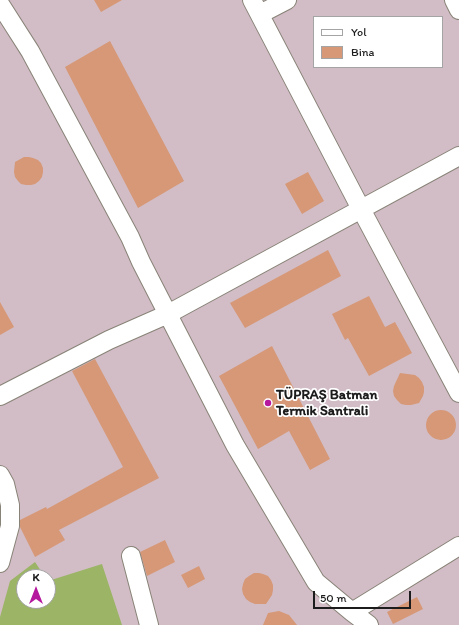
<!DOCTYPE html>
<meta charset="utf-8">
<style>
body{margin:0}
#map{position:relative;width:459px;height:625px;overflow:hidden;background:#f3ead3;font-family:Itim,sans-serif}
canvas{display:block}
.legend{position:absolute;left:313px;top:16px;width:130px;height:52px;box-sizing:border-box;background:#fff;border:1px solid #a4a4a4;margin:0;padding:5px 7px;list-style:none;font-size:12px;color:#1c1c1c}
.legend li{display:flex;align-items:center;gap:8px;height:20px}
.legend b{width:20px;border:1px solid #a4a4a4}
.north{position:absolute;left:16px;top:569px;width:40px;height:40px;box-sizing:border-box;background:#fff;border:1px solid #a4a4a4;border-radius:50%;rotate:0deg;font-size:11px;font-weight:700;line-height:16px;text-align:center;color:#1c1c1c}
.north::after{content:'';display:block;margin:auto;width:14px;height:18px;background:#b5179e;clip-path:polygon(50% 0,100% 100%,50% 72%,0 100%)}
.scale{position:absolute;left:313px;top:591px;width:98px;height:18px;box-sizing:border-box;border:2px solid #1c1c1c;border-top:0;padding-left:5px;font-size:12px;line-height:14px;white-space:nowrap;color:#1c1c1c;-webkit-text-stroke:3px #fff;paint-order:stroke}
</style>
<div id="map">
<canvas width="459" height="625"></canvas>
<ul class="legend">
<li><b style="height:5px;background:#fff"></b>Yol</li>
<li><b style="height:11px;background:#d69877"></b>Bina</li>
</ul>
<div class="north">K</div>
<div class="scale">50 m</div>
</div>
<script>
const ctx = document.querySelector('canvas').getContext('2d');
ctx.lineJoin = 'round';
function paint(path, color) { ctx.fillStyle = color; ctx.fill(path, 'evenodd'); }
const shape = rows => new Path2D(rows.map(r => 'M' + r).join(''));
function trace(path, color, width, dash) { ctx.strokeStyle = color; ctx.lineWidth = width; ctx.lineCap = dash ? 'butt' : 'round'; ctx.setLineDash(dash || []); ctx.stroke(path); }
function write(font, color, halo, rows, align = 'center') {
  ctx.font = font + ' Itim,sans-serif'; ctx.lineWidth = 3.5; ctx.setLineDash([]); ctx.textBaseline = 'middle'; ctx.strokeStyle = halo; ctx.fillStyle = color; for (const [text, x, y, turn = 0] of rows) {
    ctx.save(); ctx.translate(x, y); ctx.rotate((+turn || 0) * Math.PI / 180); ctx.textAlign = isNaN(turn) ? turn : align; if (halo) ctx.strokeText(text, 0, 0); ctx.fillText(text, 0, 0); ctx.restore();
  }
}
paint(shape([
 [0,0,459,0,459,625,0,625],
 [314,17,442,17,442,67,314,67],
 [24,577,48,577,48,601,24,601]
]), '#d2bdc6');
paint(shape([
 [35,562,45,577,24,577,24,601,48,601,48,581,102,564,122,625,0,625,0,617,10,581]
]), '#9bb466');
paint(shape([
 [94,0,122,0,101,12],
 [110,41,184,181,138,208,65,67],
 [24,157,29,157,33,158,38,160,41,163,43,168,43,172,42,177,39,181,35,184,31,185,26,185,21,184,18,181,15,177,14,172,15,162],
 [308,172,324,201,302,214,285,184],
 [328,250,341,276,245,328,230,303],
 [369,296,385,327,395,322,412,353,369,376,348,338,345,340,332,314],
 [0,302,14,327,0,335],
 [272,346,330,459,310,470,289,431,258,449,219,376],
 [95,359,159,478,59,530,65,540,35,557,20,527,20,520,46,507,47,509,123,467,72,371],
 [400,373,415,375,419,378,422,382,424,387,424,392,423,396,419,403,411,405,406,405,401,404,397,400,394,396,393,391,394,386],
 '426 425a15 15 0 1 1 30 0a15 15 0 1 1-30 0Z',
 [165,540,175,562,147,576,140,552],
 [199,566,205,579,188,588,181,575],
 [254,573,259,573,263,574,268,576,271,580,273,585,273,590,272,595,266,604,255,604,250,602,246,599,243,594,242,589,243,584,245,579,249,576],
 [417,597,423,609,393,624,387,612],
 [279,611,289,615,297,625,263,625,268,613]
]), '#d69877');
const minor = shape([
 [252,0,361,209,459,393],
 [454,0,459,10],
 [0,4,30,51,130,237,141,262,235,445,316,582,352,612,369,625],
 [260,14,287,0],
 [0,396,109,340,168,314,459,156],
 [0,475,5,484,10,505,10,526,0,563],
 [131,556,149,625],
 [352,612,459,546]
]);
trace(minor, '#888378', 20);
trace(minor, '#fff', 18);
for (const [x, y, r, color] of [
 [268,403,4,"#b5179e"]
]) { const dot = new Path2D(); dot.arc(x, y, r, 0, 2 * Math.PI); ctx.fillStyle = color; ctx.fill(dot); trace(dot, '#fff', 1.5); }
write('bold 14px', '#1c1c1c', '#fff', [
 ["TÜPRAŞ Batman",276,395],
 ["Termik Santrali",276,411]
], 'left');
</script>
